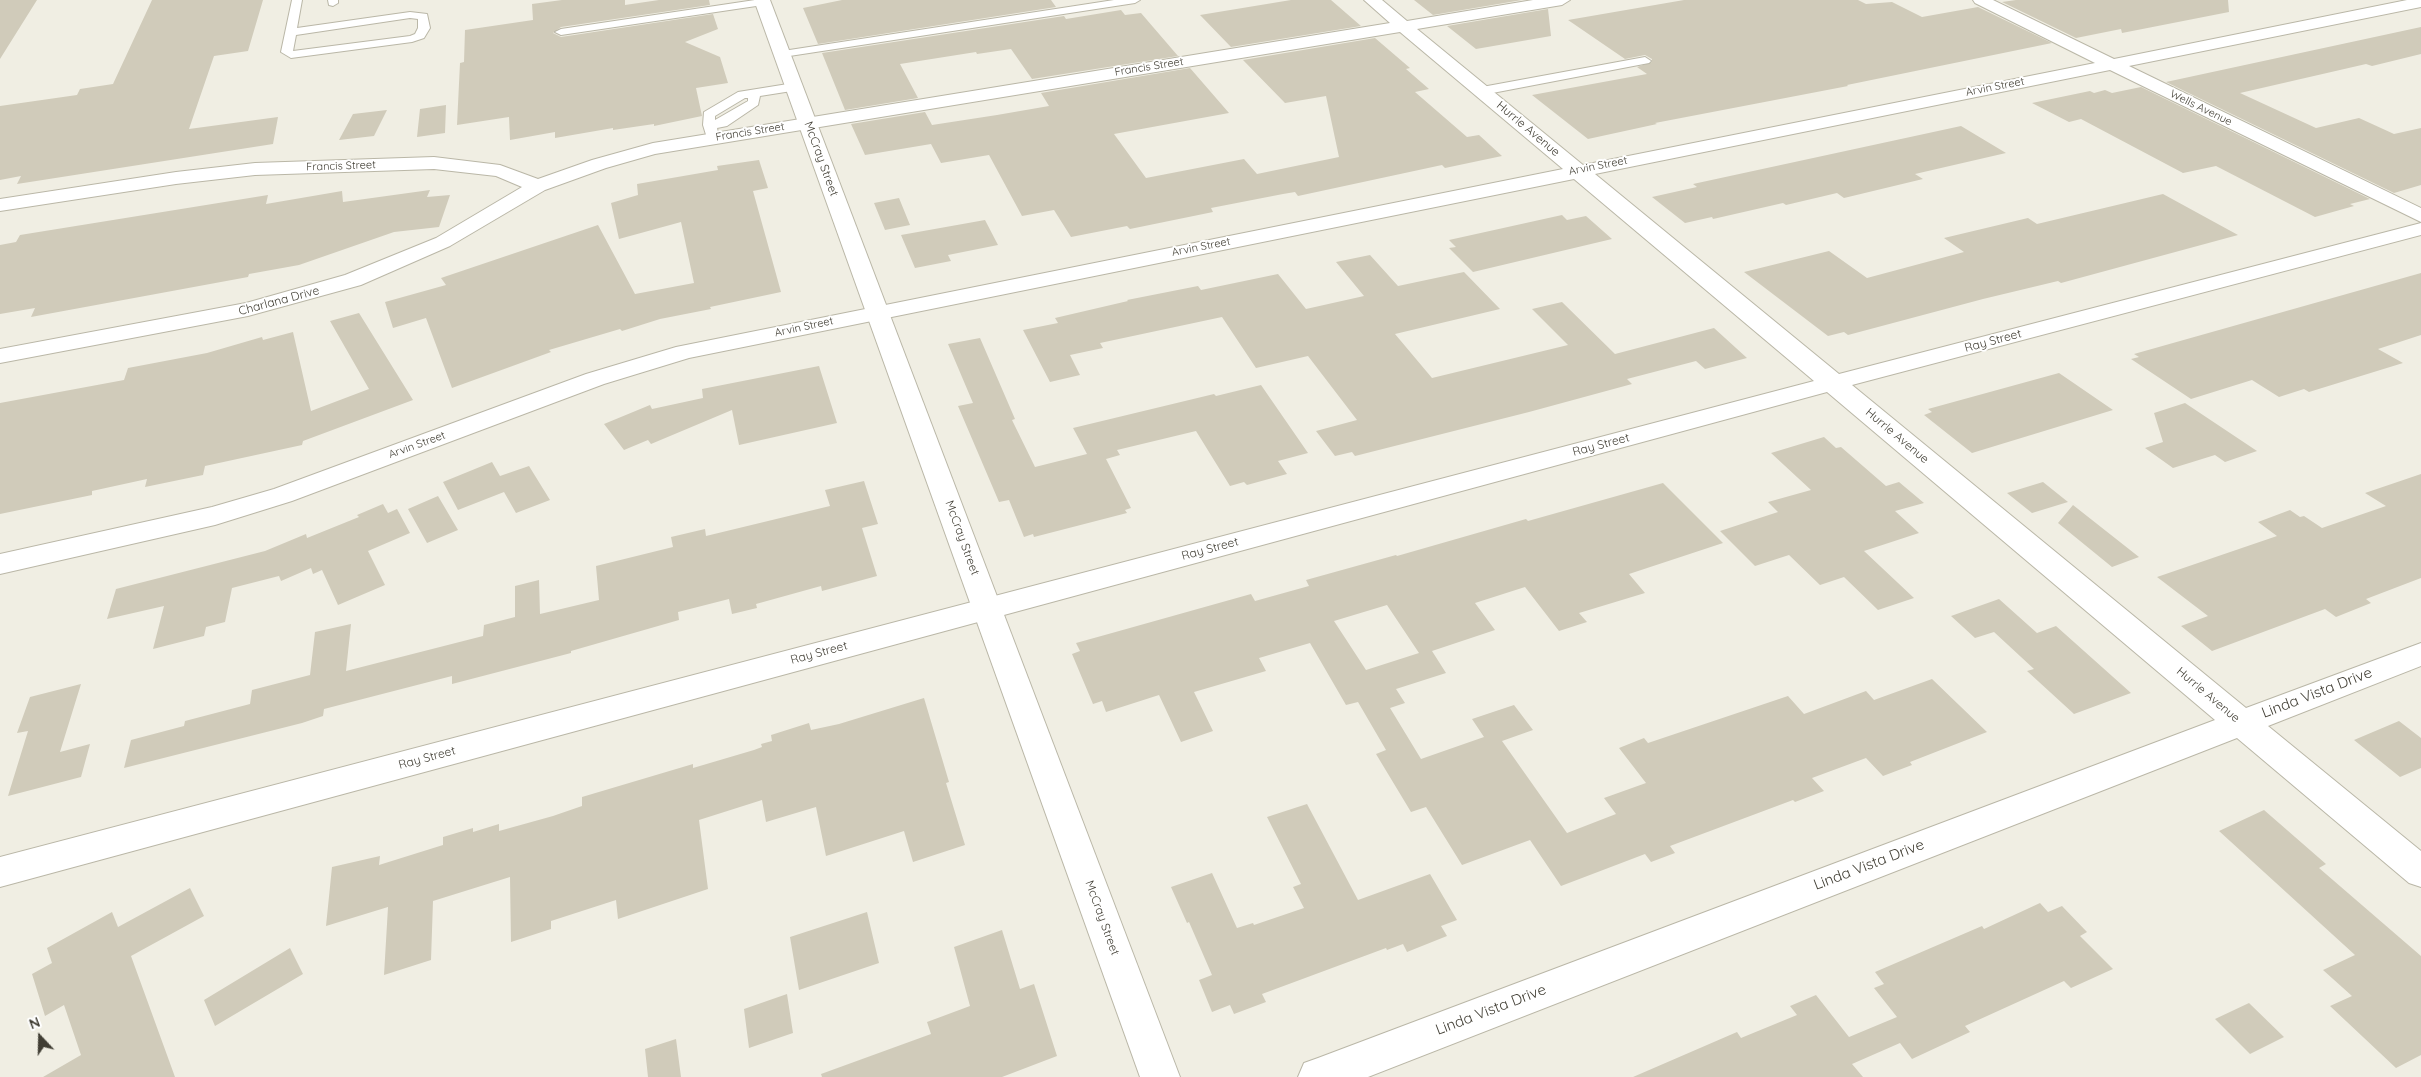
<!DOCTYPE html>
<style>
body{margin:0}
#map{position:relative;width:2421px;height:1077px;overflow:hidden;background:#f0eee3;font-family:Quicksand,sans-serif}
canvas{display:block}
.north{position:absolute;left:15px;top:1012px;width:50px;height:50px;-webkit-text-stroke:4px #fff;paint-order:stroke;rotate:339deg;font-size:14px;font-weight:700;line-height:20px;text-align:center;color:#413e34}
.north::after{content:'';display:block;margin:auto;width:18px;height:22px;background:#413e34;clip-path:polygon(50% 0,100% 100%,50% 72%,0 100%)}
</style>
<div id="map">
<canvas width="2421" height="1077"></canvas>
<div class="north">N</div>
</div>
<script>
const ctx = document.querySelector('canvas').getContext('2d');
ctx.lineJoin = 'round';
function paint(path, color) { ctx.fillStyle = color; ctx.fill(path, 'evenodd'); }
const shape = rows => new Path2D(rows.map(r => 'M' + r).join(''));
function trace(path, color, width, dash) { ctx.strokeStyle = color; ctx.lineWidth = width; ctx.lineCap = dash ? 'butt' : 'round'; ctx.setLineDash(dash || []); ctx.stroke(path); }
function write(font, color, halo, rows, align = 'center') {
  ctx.font = font + ' Quicksand,sans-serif'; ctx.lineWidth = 4; ctx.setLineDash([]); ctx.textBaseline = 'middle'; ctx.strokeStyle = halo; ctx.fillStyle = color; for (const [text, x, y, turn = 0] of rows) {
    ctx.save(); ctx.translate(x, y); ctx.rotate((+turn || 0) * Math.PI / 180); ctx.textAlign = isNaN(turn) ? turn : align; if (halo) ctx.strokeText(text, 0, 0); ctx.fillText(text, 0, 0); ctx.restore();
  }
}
paint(shape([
 [0,0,37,0,0,59],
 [152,0,263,0,248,51,214,56,189,129,278,117,273,144,17,184,21,176,0,180,0,106,77,95,80,89,113,84],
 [562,0,625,0,625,5,659,0,709,0,710,5,561,27,553,33,561,37,713,14,718,29,685,42,720,57,728,83,696,88,702,116,654,126,654,124,613,130,613,128,555,138,555,132,510,140,509,117,457,125,460,63,464,62,465,30,533,20,532,4],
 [842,0,1051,0,1056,7,818,44,803,8],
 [1291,0,1331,0,1361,26,1231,47,1200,15],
 [1414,0,1522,0,1433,15],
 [1684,0,1858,0,1866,4,1892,2,1922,17,1978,7,2052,43,1847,85,1848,86,1655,123,1657,124,1588,139,1532,95,1647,74,1637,67,1652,62,1652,59,1645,55,1625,59,1568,20],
 [2016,0,2228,0,2229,12,2122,33,2121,29,2076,38,2002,2],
 [1548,9,1551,36,1476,49,1447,26],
 [1121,10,1125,15,1141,13,1178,56,1032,79,1011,49,977,54,976,52,900,64,918,98,845,110,822,53,1064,16,1066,19],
 [2421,27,2421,54,2372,66,2366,64,2240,93,2316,128,2359,118,2394,134,2421,128,2421,185,2394,193,2166,82],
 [1375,38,1410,68,1406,69,1429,89,1415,92,1467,137,1479,135,1502,156,1445,168,1442,165,1298,196,1295,192,1283,194,1211,208,1213,212,1130,229,1127,226,1071,237,1054,210,1022,216,989,155,941,163,931,144,865,155,851,124,925,112,932,125,997,115,1049,106,1041,93,1190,68,1229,113,1114,134,1146,178,1244,159,1257,174,1339,157,1326,96,1285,103,1243,60],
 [2141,87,2370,199,2350,204,2354,206,2315,217,2216,166,2183,173,2081,119,2069,122,2032,103,2090,91,2094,93,2105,90,2112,93],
 [446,105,445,133,417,137,420,109],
 [387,110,374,136,339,140,353,114],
 [1961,126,2006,153,1915,174,1923,179,1844,198,1837,193,1786,205,1783,203,1713,219,1712,217,1685,223,1652,197,1697,187,1693,184],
 [759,160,768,188,753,191,781,292,710,307,711,309,660,319,622,331,620,329,549,350,551,352,452,388,426,318,393,328,385,302,446,285,441,278,598,225,635,294,694,283,681,222,619,239,611,203,638,195,637,184,718,170,717,166],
 [430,190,427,197,450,195,439,227,394,232,299,265,249,274,248,277,31,317,35,308,0,314,0,245,16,242,20,235,268,195,266,204,342,191,343,202],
 [2163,194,2238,235,2061,283,2058,281,1983,299,1848,335,1844,332,1828,336,1744,272,1829,251,1867,278,1964,252,1944,238,2028,218,2037,224],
 [899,198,910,225,885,230,874,203],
 [1562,215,1567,220,1586,216,1612,239,1473,272,1449,248,1456,247,1449,240],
 [985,220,998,245,948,255,951,261,915,268,901,235],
 [1370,255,1398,286,1464,272,1500,309,1395,334,1432,378,1568,345,1532,309,1562,302,1615,354,1714,328,1747,358,1705,369,1696,361,1627,379,1632,384,1529,412,1355,456,1352,452,1335,456,1316,431,1357,420,1308,356,1256,368,1222,317,1100,343,1103,348,1070,355,1080,375,1050,382,1023,330,1058,323,1055,318,1128,301,1127,300,1198,286,1201,290,1278,274,1306,309,1364,296,1336,262],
 [2421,273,2421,335,2378,349,2403,363,2309,392,2304,389,2279,397,2252,380,2191,399,2131,359,2139,357,2134,354],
 [359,313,413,400,303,441,302,445,205,466,203,475,145,487,147,479,92,491,92,495,0,514,0,403,124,380,128,368,207,353,262,337,263,340,293,332,311,411,369,389,330,321],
 [980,338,1015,419,1012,420,1035,467,1087,454,1073,428,1214,394,1216,396,1261,385,1308,453,1278,461,1287,474,1247,485,1244,482,1230,486,1196,431,1117,450,1120,455,1106,459,1131,508,1125,510,1127,513,1034,537,1033,534,1024,537,1009,500,999,502,958,406,973,403,948,344],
 [819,366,837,423,739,445,732,410,651,444,648,440,624,450,604,424,650,405,652,409,703,398,702,389],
 [2059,373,2113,410,1972,453,1924,415,1932,412,1928,409],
 [2185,403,2257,451,2225,462,2215,455,2173,468,2145,448,2163,442,2154,413],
 [1824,437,1836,448,1841,447,1886,486,1899,482,1924,503,1895,511,1919,533,1864,551,1914,598,1878,610,1844,577,1820,585,1789,555,1755,566,1720,531,1778,512,1768,502,1811,490,1771,453],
 [492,462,500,476,529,466,550,500,516,513,504,492,458,510,443,482],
 [2421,474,2421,578,2366,599,2371,603,2336,617,2325,609,2212,651,2181,626,2208,616,2157,577,2277,536,2258,522,2290,510,2300,517,2304,516,2322,528,2386,506,2365,493],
 [864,481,878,524,862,528,877,576,822,591,821,586,756,604,757,608,732,614,729,599,678,612,679,620,571,651,571,653,452,684,452,676,324,709,323,716,302,723,124,768,131,740,184,726,185,721,250,704,252,690,310,675,315,632,351,624,346,671,483,636,484,625,515,617,515,586,539,580,540,614,599,600,596,566,673,547,671,537,705,529,706,536,830,506,825,490],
 [2043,482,2068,502,2032,513,2007,493],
 [1663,483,1723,543,1629,574,1645,593,1579,613,1587,622,1559,631,1525,587,1475,603,1495,630,1432,651,1446,673,1396,689,1405,703,1390,708,1421,759,1484,737,1472,719,1514,705,1533,730,1502,741,1567,833,1616,814,1604,798,1646,783,1619,748,1644,738,1648,743,1788,696,1804,714,1866,691,1874,700,1932,679,1987,732,1910,762,1912,765,1883,776,1866,758,1812,778,1824,791,1795,802,1793,800,1670,846,1675,853,1651,862,1645,854,1561,886,1530,840,1462,865,1426,807,1411,812,1376,754,1386,750,1358,702,1346,705,1310,643,1259,658,1266,671,1194,692,1213,731,1181,742,1159,695,1106,712,1102,701,1093,704,1072,654,1080,651,1076,643,1112,633,1251,594,1255,601,1309,586,1306,580,1396,555,1397,556,1526,519,1528,521],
 [1387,605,1419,653,1366,670,1334,621],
 [438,496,458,530,427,543,408,509],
 [383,504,388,513,397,509,410,533,368,551,385,585,338,605,322,570,313,574,311,568,281,581,279,576,232,588,225,622,206,627,204,636,153,649,164,606,107,619,116,589,265,551,306,534,307,538,359,517,357,515],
 [2073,505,2139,557,2112,567,2058,523],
 [1999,599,2037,633,2056,626,2131,693,2074,714,2027,671,2034,669,1994,632,1975,638,1951,616],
 [81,684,60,752,90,744,81,777,8,796,28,731,17,733,30,697],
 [924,698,949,782,946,783,965,845,913,862,904,831,826,856,816,807,766,822,762,800,699,820,708,889,618,919,616,900,551,921,551,929,511,942,510,877,433,901,431,960,384,975,388,907,326,926,332,867,380,856,379,865,443,845,443,837,473,828,473,832,499,824,499,831,553,816,582,806,582,797,693,764,693,768,754,750,762,747,761,744,772,741,771,735,809,723,811,730,839,724],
 [2399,721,2421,738,2421,768,2400,777,2354,740],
 [1307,804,1358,900,1430,874,1457,920,1441,926,1447,936,1407,952,1403,944,1387,950,1386,948,1262,994,1266,1002,1234,1014,1230,1005,1212,1012,1199,980,1212,975,1189,922,1187,923,1171,887,1212,873,1237,928,1253,923,1254,925,1304,908,1293,887,1301,884,1267,817],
 [2264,810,2326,864,2319,868,2421,956,2421,1055,2396,1068,2330,1006,2352,996,2323,970,2355,955,2219,831],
 [190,888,204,916,131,956,175,1077,43,1077,81,1055,64,1005,45,1016,32,974,52,963,47,948,112,912,118,927],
 [2040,903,2048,912,2062,906,2087,932,2080,936,2113,969,2071,988,2064,981,1965,1026,1970,1032,1912,1059,1900,1043,1852,1064,1863,1077,1633,1077,1737,1032,1741,1038,1797,1015,1790,1006,1816,995,1849,1037,1897,1017,1874,988,1884,984,1875,972,1982,926,1984,929],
 [867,912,879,963,799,990,790,937],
 [1002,930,1020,989,1034,984,1057,1056,1002,1077,822,1077,821,1074,931,1034,927,1022,970,1006,954,947],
 [290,948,303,974,215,1026,204,1000],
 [787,994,793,1033,749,1048,744,1009],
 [2249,1003,2284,1037,2250,1054,2215,1019],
 [676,1039,681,1077,648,1077,645,1049]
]), '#d0cbba');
const service = shape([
 [292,0,302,0,297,28,410,12,427,14,430,28,424,38,412,42,291,58,281,52,292,0],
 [410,18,418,19,418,28,415,34,410,36,293,51,296,35,410,18],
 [328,0,338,0,338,3,333,6,329,5,328,0],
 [755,0,767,0,768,2,763,5,561,35,555,32,561,29,755,0],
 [1114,0,1140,0,1135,3,783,57,777,54,783,51,1114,0],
 [1645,57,1651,61,1649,63,1482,95,1476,91,1482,87,1645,57],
 [794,83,798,84,800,87,798,90,760,96,758,105,727,126,717,128,719,138,718,141,713,142,707,138,703,125,704,112,738,92,794,83],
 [745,98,748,98,748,101,715,120,715,116,745,98]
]);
const minor = shape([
 [1364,0,1382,0,1407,21,1533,0,1570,0,1562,5,1417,29,1583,165,2095,63,1975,3,1973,0,1993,0,2114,59,2407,0,2421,0,2421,7,2129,66,2421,208,2421,222,2110,70,1595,174,1839,374,2421,223,2421,235,1852,385,2246,708,2421,643,2421,666,2268,726,2421,851,2421,887,2409,883,2237,738,1368,1077,1298,1077,1304,1063,1318,1058,2215,720,1827,392,0,887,0,857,1814,381,1574,179,689,358,604,384,292,501,215,525,0,574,0,554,212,507,274,489,586,374,676,347,1563,169,1400,32,655,154,606,168,545,190,450,246,361,285,248,316,0,363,0,349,246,303,345,275,436,238,522,187,496,176,434,169,255,175,176,184,0,211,0,199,176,172,255,163,434,157,500,165,538,179,592,160,653,143,1390,23,1364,0]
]);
const tertiary = shape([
 [754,0,770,0,1180,1077,1140,1077,754,0]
]);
trace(service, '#bab7a7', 2);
trace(minor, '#bab7a7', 2);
trace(tertiary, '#bab7a7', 2);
paint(service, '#fff');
paint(minor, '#fff');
paint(tertiary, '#fff');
write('11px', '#413e34', '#fff', [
 ["Francis Street",1149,67,-9],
 ["Arvin Street",1995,87,-11],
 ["Wells Avenue",2201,108,26],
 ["Francis Street",750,132,-9],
 ["Francis Street",341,166,-2],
 ["Arvin Street",1598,166,-11],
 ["Arvin Street",1201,247,-11],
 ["Arvin Street",804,327,-12],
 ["Arvin Street",417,445,-20]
]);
write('12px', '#413e34', '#fff', [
 ["Hurrle Avenue",1528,129,40],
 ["McCray Street",821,159,70],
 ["Charlana Drive",279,301,-15],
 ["Ray Street",1993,341,-15],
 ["Hurrle Avenue",1897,436,40],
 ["Ray Street",1601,445,-15],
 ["McCray Street",962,538,70],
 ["Ray Street",1210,549,-15],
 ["Ray Street",819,653,-15],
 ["Hurrle Avenue",2208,695,40],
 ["Ray Street",427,758,-15],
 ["McCray Street",1102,918,70]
]);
write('15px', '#413e34', '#fff', [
 ["Linda Vista Drive",2317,693,-21],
 ["Linda Vista Drive",1869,865,-21],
 ["Linda Vista Drive",1491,1010,-21]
]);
</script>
